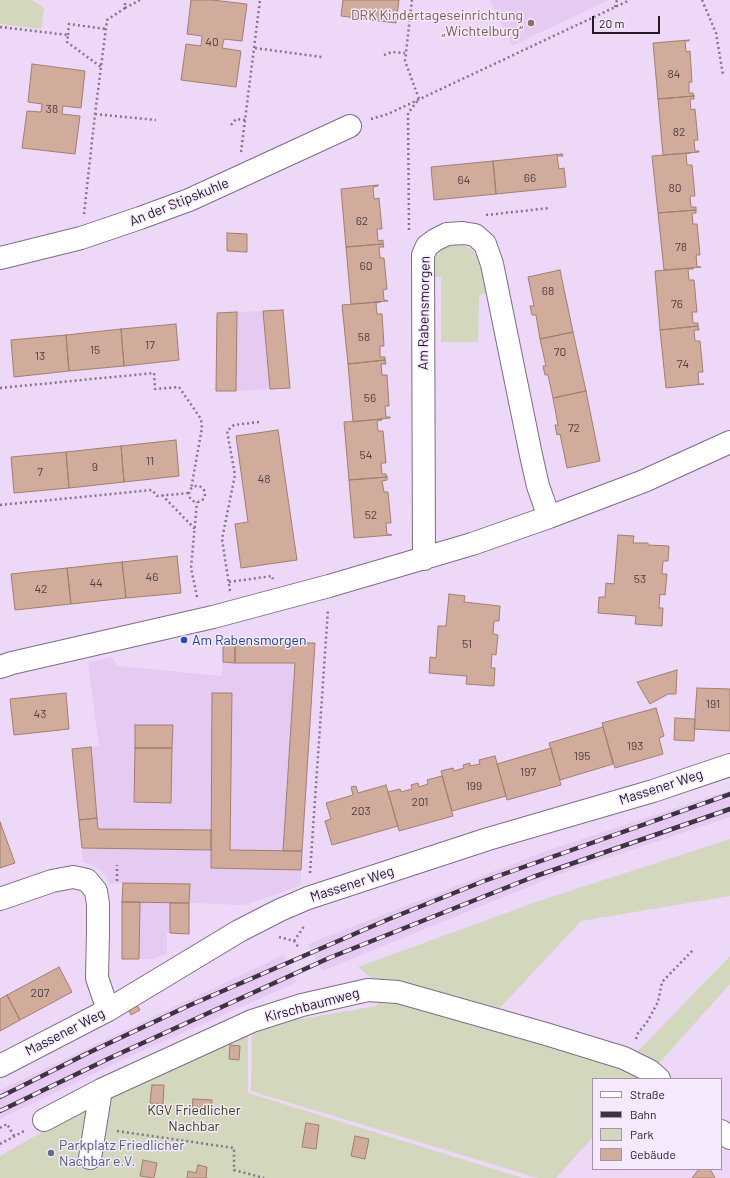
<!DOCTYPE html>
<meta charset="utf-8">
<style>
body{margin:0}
#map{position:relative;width:730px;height:1178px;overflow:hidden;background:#eed8f8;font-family:Barlow,sans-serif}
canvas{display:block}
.legend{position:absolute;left:592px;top:1078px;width:130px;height:92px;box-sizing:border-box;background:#f6e9fd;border:1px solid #a196a7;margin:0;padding:5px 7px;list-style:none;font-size:12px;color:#211a25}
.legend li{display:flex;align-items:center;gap:8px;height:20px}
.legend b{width:20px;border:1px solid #a196a7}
.scale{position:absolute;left:592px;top:16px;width:68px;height:18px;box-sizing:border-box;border:2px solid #211a25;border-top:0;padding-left:5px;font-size:12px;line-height:14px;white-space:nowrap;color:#211a25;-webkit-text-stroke:3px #f6e9fd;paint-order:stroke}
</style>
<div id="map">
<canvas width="730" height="1178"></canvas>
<ul class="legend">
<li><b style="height:5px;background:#fff"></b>Straße</li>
<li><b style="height:5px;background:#3d3442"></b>Bahn</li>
<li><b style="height:11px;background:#d2d7be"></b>Park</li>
<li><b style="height:11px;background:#d1ac9c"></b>Gebäude</li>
</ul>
<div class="scale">20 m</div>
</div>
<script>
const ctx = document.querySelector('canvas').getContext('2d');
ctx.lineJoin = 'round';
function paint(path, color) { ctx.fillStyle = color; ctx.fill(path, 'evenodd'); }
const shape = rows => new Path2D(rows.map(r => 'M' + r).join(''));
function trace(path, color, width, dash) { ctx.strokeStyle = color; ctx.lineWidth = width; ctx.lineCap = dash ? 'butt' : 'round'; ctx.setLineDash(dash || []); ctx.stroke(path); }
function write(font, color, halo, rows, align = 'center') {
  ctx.font = font + ' Barlow,sans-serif'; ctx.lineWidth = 3; ctx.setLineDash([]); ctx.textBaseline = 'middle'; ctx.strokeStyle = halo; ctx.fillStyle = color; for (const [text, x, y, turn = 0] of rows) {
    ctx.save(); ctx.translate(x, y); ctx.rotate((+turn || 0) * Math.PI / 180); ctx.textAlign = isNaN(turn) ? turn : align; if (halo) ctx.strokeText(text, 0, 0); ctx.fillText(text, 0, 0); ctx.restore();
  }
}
paint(shape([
 [490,0,609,0,512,46],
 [283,310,290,388,236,391,216,391,217,313],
 [223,642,315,643,301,870,301,885,275,895,243,905,190,903,189,934,167,933,167,954,153,959,122,959,123,883,110,884,106,876,97,868,89,864,83,862,72,749,91,747,99,745,88,663,112,657,118,666,222,676],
 [730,790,730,817,560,874,322,971,308,944,546,851],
 [283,955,297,982,131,1056,0,1119,0,1090]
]), '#e5cbf1');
paint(shape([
 [0,0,32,0,44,8,41,29,0,24],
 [457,244,470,248,474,252,477,257,488,293,479,295,478,342,441,342,441,277,431,277,430,271,434,257,440,249],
 [730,839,730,896,581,921,500,1008,638,1051,730,956,730,984,645,1079,593,1079,593,1137,556,1178,538,1178,251,1091,252,1030,306,1018,377,1006,380,985,358,967,536,902],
 [248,1030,248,1093,523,1178,0,1178,0,1156,128,1083]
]), '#d2d7be');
const building = shape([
 [191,0,212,0,247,4,242,41,224,39,222,48,241,51,236,87,181,80,186,44,201,46,202,36,187,34,191,0],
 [343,0,399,0,396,23,341,16,343,0],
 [689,40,689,41,685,41,686,52,690,51,692,82,689,82,689,93,693,93,694,96,658,99,653,43,689,40],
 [32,64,85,71,81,108,63,106,62,114,80,116,75,154,22,148,27,111,41,112,42,104,28,102,32,64],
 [694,96,694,99,690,99,691,110,695,109,698,140,694,140,695,151,699,151,699,152,663,155,658,99,694,96],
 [690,153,686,154,687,165,692,165,695,196,690,196,691,207,696,207,696,210,658,213,652,156,690,153],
 [562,154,563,156,557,156,559,169,564,168,566,187,496,194,493,161,562,154],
 [493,161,496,194,434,200,431,167,493,161],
 [378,185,378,186,373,187,374,199,379,198,382,229,377,229,378,241,383,240,383,244,346,247,341,189,378,185],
 [696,210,696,213,692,213,693,224,697,224,700,255,696,255,697,267,701,267,664,270,658,213,696,210],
 [227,233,247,234,247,252,227,251,227,233],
 [383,244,384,247,379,247,380,258,384,258,387,289,383,290,384,300,388,301,351,304,346,247,383,244],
 [693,268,693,269,688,269,689,280,694,280,697,312,692,312,693,323,698,323,698,326,660,330,655,271,693,268],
 [560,270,573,332,540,339,536,315,532,315,530,306,534,306,528,277,560,270],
 [380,302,376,303,377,314,382,314,384,346,380,346,380,357,385,357,385,360,348,364,342,305,380,302],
 [283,310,290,388,270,389,263,311,283,310],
 [237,312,236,391,216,391,217,313,237,312],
 [176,324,179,360,124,366,121,329,176,324],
 [698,326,699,330,694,330,695,341,700,341,703,372,698,372,699,384,704,384,666,388,660,330,698,326],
 [121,329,124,366,69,371,66,335,121,329],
 [573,332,586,391,553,398,548,375,545,375,543,366,546,366,540,339,573,332],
 [66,335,69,371,14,377,11,340,66,335],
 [385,360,386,364,381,364,382,375,387,375,389,406,385,406,386,417,390,417,390,418,353,422,348,364,385,360],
 [586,391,600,461,567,468,560,434,557,435,555,425,558,425,553,398,586,391],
 [382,419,382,420,377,421,378,431,383,431,386,463,381,463,382,474,386,474,387,477,349,480,344,422,382,419],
 [278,430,297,560,241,568,235,524,248,522,236,436,278,430],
 [176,440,179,476,124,482,121,446,176,440],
 [121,446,124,482,69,488,66,452,121,446],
 [66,452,69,488,14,493,11,457,66,452],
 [387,477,387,480,382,481,384,492,388,492,391,523,386,523,387,534,392,535,354,538,349,480,387,477],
 [618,535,634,536,633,543,648,543,648,545,669,546,668,561,663,561,662,574,667,574,665,595,660,594,659,608,663,608,662,626,635,624,636,616,598,613,599,597,605,597,606,583,614,584,618,535],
 [177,556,181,593,126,598,122,562,177,556],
 [122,562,126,598,71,604,67,568,122,562],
 [67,568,71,604,15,610,11,574,67,568],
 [449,594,465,596,464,602,500,606,499,621,494,621,493,634,498,635,496,655,492,654,491,668,495,668,494,686,466,684,467,676,429,673,430,657,436,658,438,626,446,626,449,594],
 [223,642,235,642,235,663,223,662,223,642],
 [235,642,315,643,302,851,283,851,295,663,235,663,235,642],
 [677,670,676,694,668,694,650,704,637,682,677,670],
 [697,688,730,689,730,731,694,729,697,688],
 [66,693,69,729,14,735,10,699,66,693],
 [212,693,232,693,230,850,302,851,301,870,211,868,212,693],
 [656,708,664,736,659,738,663,754,615,768,602,723,656,708],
 [675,718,695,719,694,741,674,740,675,718],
 [135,725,173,725,172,748,135,748,135,725],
 [603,727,613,764,560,780,549,743,603,727],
 [91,747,97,818,79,820,72,749,91,747],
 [135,748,172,748,171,803,134,802,135,748],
 [551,748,561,785,507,800,497,764,551,748],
 [495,756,506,796,452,811,441,771,453,768,454,771,464,768,463,765,470,763,470,766,480,764,479,760,495,756],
 [442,776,453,816,399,831,388,792,400,789,401,792,412,789,411,785,418,783,419,787,428,784,427,780,442,776],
 [386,785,398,826,332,845,325,821,331,819,326,803,353,795,351,787,356,786,358,793,386,785],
 [97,818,98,829,211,830,211,850,82,848,79,820,97,818],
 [0,822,15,863,0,868,0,822],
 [123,883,190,884,189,903,122,902,123,883],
 [122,902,140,902,139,959,122,959,122,902],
 [170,903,189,903,189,934,170,933,170,903],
 [59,967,72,992,20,1020,7,995,59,967],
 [7,995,20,1020,0,1031,0,999,7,995],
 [137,1005,140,1010,131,1015,128,1009,137,1005],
 [230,1045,240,1046,239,1060,229,1059,230,1045],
 [152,1085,164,1085,163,1104,150,1103,152,1085],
 [193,1099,212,1100,211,1113,192,1111,193,1099],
 [306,1123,319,1125,316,1149,302,1147,306,1123],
 [355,1136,369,1139,365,1159,351,1156,355,1136],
 [143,1160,157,1163,154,1178,140,1176,143,1160],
 [198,1165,207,1167,206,1178,187,1178,188,1171,196,1173,198,1165],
 [699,1169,710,1169,715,1178,692,1178,699,1169]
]);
paint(building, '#d1ac9c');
trace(building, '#a17e6f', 1);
const minor = shape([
 [0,258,81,238,140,218,189,200,237,178,350,126],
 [424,559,423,255,427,246,435,240,447,234,463,233,475,235,485,244,492,264,531,455,538,486,549,517],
 [0,667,12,663,213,617,329,586,472,544,549,517,644,481,730,442],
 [0,899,52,881,73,877,87,880,96,891,98,904,98,932,97,978,108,1010],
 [0,1066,108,1010,239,931,280,910,308,898,488,839,653,791,730,765],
 [44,1120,101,1090,252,1021,302,1005,368,990,398,992,546,1034,624,1058,650,1071,659,1079],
 [721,1131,730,1138],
 [90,1158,101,1090]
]);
trace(minor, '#7f6c88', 24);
trace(shape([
 [702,0,716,33,723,75],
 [615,7,617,0],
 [125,8,140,0],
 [0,27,68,35,67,42,101,67],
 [68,35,69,24,106,29],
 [255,48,322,57],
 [384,55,392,52,405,53],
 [95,114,156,120],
 [371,119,388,114,630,0],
 [231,125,236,119,245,120],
 [241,152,260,0],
 [84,214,95,114,107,20,125,8,125,0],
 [486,215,550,208],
 [409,230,408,113,419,99,405,61,412,0],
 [0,388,154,373,155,389,179,387,201,419,202,428,191,489],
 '189 494a8 8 0 1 1 16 0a8 8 0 1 1-16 0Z',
 [162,495,195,529],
 [0,505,152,490,157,496,189,493],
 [229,582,272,576,273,579],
 [230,591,222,539,235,475,227,431,234,425,259,422],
 [197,597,191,568,197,502],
 [310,873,328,609],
 [117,881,117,865],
 [279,937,294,941,299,948],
 [294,941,305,925],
 [636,1039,638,1033,647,1022,658,1002,662,982,693,950],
 [0,1128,7,1124,14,1136],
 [117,1131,234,1148,234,1170,264,1178],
 [0,1144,24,1131]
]), '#827489', 2.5, [2, 3]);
trace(minor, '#fff', 22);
const rail = shape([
 [0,1097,88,1053,188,1006,389,919,484,881,730,794],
 [0,1111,112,1057,329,958,533,877,730,809]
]);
trace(rail, '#3d3442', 4.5);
trace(rail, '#f6e9fd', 3, [9]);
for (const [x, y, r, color] of [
 [531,23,4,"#8d6e63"],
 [184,640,4,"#1a4fb4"],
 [51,1153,4,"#5c6f8a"]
]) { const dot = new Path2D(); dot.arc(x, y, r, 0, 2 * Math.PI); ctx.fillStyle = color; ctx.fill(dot); trace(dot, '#f6e9fd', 1.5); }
write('12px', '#4d3e43', null, [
 ["40",212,42],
 ["84",674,74],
 ["38",52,109],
 ["82",679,132],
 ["66",530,178],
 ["64",464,180],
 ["80",675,188],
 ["62",362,221],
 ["78",681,247],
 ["60",366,266],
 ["68",548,291],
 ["76",677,304],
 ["58",364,337],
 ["17",150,345],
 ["15",95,350],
 ["70",560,352],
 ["13",40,356],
 ["74",683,364],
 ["56",370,398],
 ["72",574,428],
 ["54",366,455],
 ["11",150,461],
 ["9",95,467],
 ["7",40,472],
 ["48",264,479],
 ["52",371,515],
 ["46",152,577],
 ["53",640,579],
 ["44",96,583],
 ["42",41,589],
 ["51",467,644],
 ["191",713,704],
 ["43",40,714],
 ["193",635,746],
 ["195",582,756],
 ["197",528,772],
 ["199",474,786],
 ["201",420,802],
 ["203",361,811],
 ["207",40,993]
]);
write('14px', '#785e54', '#f6e9fd', [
 ["DRK Kindertageseinrichtung",523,15],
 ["„Wichtelburg“",523,31]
], 'right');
write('14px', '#211a25', '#f6e9fd', [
 ["An der Stipskuhle",179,202,-22],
 ["Am Rabensmorgen",424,313,-89],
 ["Massener Weg",661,787,-18],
 ["Massener Weg",352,884,-18],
 ["Kirschbaumweg",312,1005,-15],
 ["Massener Weg",65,1032,-27]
]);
write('14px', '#164399', '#f6e9fd', [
 ["Am Rabensmorgen",192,640]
], 'left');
write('14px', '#39400a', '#f6e9fd', [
 ["KGV Friedlicher",194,1110],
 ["Nachbar",194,1126]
]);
write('14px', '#4e5e75', '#f6e9fd', [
 ["Parkplatz Friedlicher",59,1145],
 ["Nachbar e.V.",59,1161]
], 'left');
</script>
